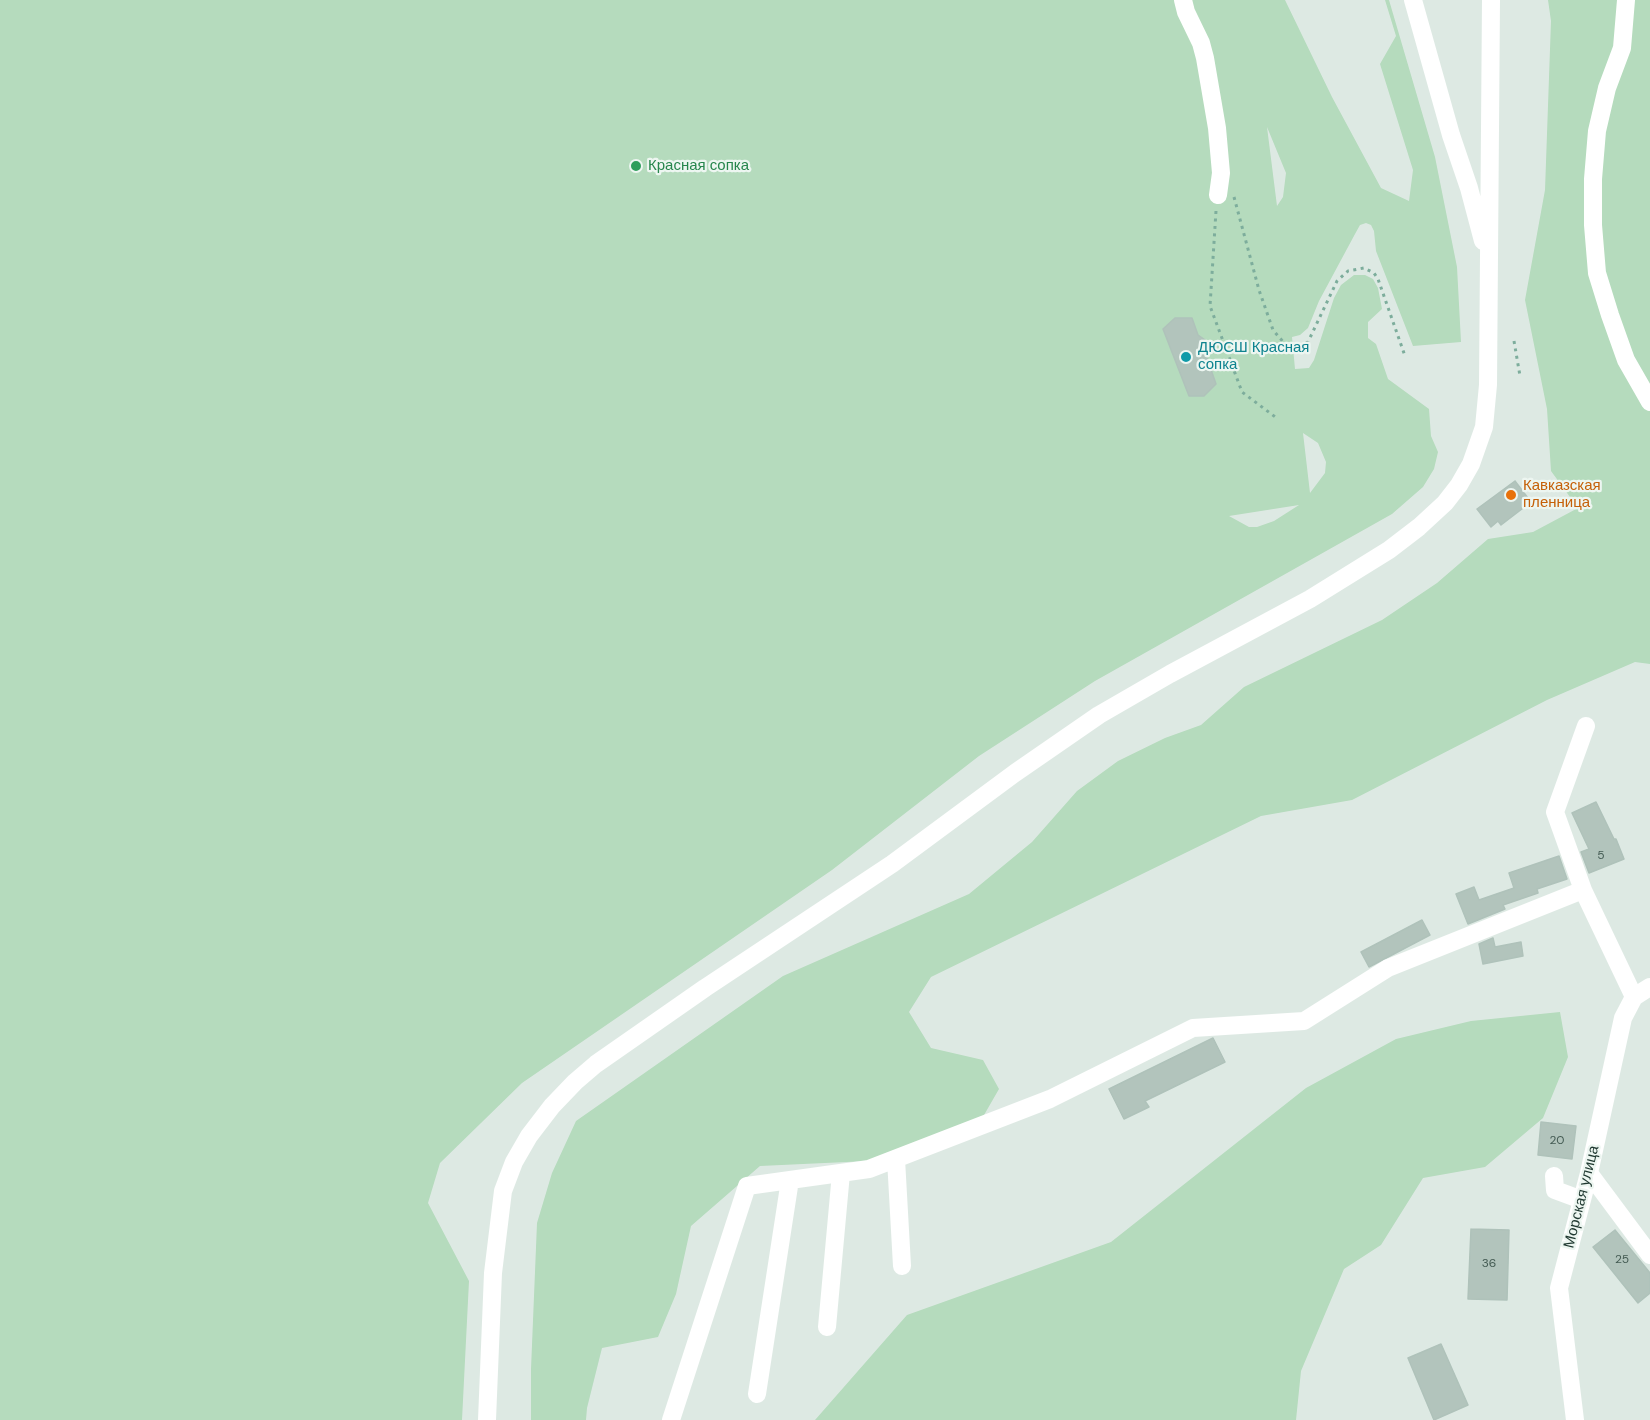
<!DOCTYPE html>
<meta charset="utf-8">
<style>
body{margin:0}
canvas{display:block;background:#dde9e3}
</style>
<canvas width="1650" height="1420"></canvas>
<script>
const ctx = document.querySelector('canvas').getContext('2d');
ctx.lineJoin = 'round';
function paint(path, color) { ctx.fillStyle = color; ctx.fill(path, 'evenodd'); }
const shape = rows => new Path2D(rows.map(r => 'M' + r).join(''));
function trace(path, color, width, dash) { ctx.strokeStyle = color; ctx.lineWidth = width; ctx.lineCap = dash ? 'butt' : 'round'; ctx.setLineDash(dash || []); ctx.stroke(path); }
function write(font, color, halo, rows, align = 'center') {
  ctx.font = font + ' "DM Sans",sans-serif'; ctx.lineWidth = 4.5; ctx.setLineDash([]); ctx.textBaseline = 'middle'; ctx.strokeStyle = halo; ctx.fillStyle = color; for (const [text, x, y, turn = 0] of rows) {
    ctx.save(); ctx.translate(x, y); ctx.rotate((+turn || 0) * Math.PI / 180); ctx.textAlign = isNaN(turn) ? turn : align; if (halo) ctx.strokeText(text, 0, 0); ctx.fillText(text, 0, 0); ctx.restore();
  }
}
paint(shape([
 [0,0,1285,0,1332,97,1381,188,1409,201,1413,170,1380,64,1396,36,1385,0,1389,0,1435,157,1457,267,1461,342,1413,346,1376,251,1374,231,1371,225,1366,223,1360,225,1355,234,1319,301,1308,328,1300,335,1292,337,1295,369,1309,368,1314,360,1334,298,1341,285,1354,275,1365,275,1373,279,1378,288,1382,309,1368,322,1368,338,1376,344,1388,379,1429,409,1431,436,1438,452,1434,469,1423,487,1392,514,1095,681,979,756,832,870,522,1083,440,1163,428,1203,469,1281,462,1420,0,1420],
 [1267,127,1286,173,1283,197,1277,206],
 [1303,433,1318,443,1326,462,1325,473,1310,493],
 [1299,505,1274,521,1257,527,1249,527,1229,516],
 [1548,0,1650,0,1650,664,1635,662,1547,700,1352,800,1261,816,931,977,909,1012,931,1048,983,1060,999,1089,980,1122,868,1161,760,1166,691,1226,676,1294,658,1337,602,1348,587,1408,586,1420,531,1420,531,1369,537,1223,552,1173,576,1121,783,976,969,894,1032,842,1077,791,1118,761,1165,738,1201,725,1244,687,1382,620,1437,583,1488,539,1533,532,1578,508,1551,471,1547,409,1525,300,1545,190,1551,21],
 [1560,1012,1568,1057,1543,1118,1485,1167,1423,1178,1381,1245,1344,1269,1301,1371,1296,1420,815,1420,907,1315,1111,1242,1306,1088,1396,1039,1471,1021]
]), '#b5dbbd');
const building = shape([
 [1175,318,1192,318,1198,335,1208,342,1206,355,1216,384,1204,396,1189,396,1163,329,1175,318],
 [1515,481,1531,502,1501,525,1498,521,1491,527,1477,509,1515,481],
 [1596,802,1614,839,1616,839,1624,859,1589,873,1581,852,1589,849,1572,813,1596,802],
 [1559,856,1567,879,1537,889,1538,893,1503,905,1505,909,1468,924,1456,894,1474,887,1479,900,1514,888,1509,873,1559,856],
 [1422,920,1430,935,1369,967,1361,952,1422,920],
 [1493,938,1495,947,1521,942,1523,956,1483,964,1479,944,1493,938],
 [1213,1038,1225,1062,1145,1101,1149,1107,1124,1119,1109,1089,1213,1038],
 [1541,1122,1576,1126,1572,1159,1538,1155,1541,1122],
 [1471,1229,1509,1230,1507,1300,1468,1299,1471,1229],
 [1615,1230,1650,1273,1650,1293,1638,1303,1593,1247,1615,1230],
 [1441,1344,1468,1405,1434,1420,1408,1358,1441,1344]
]);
paint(building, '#b2c4bc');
trace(building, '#afc2ba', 1.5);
trace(shape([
 [1234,197,1259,290,1273,330,1285,344,1295,348,1308,342,1337,281,1348,271,1364,268,1374,273,1378,279,1405,356],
 [1216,211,1210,306,1242,392,1278,419],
 [1514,341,1520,376]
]), '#7dad9c', 3, [3, 4.5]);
trace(shape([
 [1183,0,1186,12,1201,43,1205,58,1217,128,1221,173,1218,195],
 [1413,0,1451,135,1469,188,1483,241],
 [1626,0,1622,48,1607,88,1597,131,1593,179,1593,225,1597,273,1610,315,1626,360,1650,402],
 [1583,890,1555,812,1586,726],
 [896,1159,902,1266],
 [1589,1173,1650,1255],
 [1554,1176,1555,1190,1582,1200],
 [827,1327,841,1173],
 [757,1394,790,1180],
 [487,1420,493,1273,503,1191,514,1162,529,1136,552,1106,575,1082,596,1064,705,988,892,864,1015,773,1099,715,1170,674,1310,599,1389,550,1419,527,1445,503,1459,485,1471,464,1484,427,1488,385,1491,0],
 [671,1420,747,1186,869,1169,1050,1099,1193,1028,1304,1021,1388,968,1583,890,1634,997],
 [1575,1420,1559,1288,1589,1173,1623,1018,1634,997,1650,987]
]), '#fff', 18);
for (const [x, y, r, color] of [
 [636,166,6,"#2e9e5b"],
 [1186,357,6,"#0f9aa8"],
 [1511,495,6,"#e8710a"]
]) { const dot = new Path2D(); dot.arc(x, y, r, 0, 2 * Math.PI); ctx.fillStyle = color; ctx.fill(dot); trace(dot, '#edf6f1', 2); }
write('12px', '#445b53', null, [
 ["5",1601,856],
 ["20",1557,1141],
 ["25",1622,1260],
 ["36",1489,1264]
]);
write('15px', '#27864d', '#edf6f1', [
 ["Красная сопка",648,166]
], 'left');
write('15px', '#0d838f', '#edf6f1', [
 ["ДЮСШ Красная",1198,348],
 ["сопка",1198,365]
], 'left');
write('15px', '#c56008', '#edf6f1', [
 ["Кавказская",1523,486],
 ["пленница",1523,503]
], 'left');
write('15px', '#1f3830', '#edf6f1', [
 ["Морская улица",1582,1197,-76]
]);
</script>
